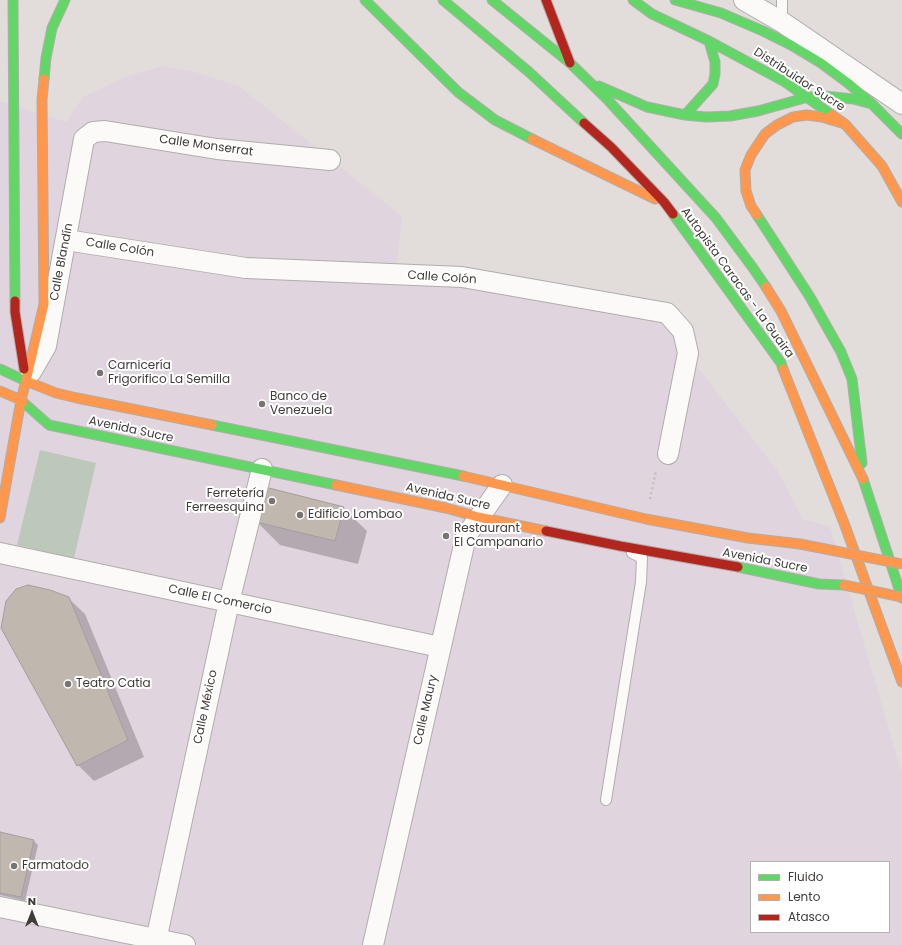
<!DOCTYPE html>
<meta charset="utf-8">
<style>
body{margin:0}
#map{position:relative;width:902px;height:945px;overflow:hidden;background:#e2ddda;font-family:Poppins,sans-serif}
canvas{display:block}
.legend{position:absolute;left:750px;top:861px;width:140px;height:72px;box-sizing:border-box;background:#fff;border:1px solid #b2b1b0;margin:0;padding:5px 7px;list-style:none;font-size:12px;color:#3f3c39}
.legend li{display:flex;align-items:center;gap:8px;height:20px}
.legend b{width:20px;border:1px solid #b2b1b0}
.north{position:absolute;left:12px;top:893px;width:40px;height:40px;-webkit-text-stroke:3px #fff;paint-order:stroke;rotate:0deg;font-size:11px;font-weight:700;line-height:16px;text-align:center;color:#3f3c39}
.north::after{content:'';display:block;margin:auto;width:14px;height:18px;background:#3f3c39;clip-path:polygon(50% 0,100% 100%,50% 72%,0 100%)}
</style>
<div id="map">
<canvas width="902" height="945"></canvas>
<ul class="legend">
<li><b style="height:5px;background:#63d668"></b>Fluido</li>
<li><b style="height:5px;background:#ff974d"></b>Lento</li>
<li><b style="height:5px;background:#b3261e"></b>Atasco</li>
</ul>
<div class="north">N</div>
</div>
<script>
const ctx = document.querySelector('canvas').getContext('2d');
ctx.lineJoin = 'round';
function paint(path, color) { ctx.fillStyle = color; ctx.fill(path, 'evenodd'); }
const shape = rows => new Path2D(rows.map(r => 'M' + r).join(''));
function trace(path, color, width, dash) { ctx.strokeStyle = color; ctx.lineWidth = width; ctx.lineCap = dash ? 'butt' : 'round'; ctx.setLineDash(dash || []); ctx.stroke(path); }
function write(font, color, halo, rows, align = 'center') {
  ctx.font = font + ' Poppins,sans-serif'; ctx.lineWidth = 4; ctx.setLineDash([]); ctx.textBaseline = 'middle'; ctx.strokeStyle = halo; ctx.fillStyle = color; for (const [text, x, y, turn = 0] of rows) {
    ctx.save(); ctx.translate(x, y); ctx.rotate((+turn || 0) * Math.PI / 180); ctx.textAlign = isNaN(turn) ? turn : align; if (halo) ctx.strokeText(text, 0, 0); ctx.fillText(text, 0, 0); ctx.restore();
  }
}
paint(shape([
 [163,66,192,71,239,86,402,216,397,265,576,301,664,324,778,471,803,519,830,526,902,774,902,945,0,945,0,101,67,122,72,112,83,97,127,76],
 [751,862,889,862,889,932,751,932]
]), '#e0d5de');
paint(shape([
 [40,450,96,463,74,558,17,545]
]), '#bbc8ba');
paint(shape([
 [343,508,367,531,358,564,280,545,257,522],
 [68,598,85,614,144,757,94,781,78,765],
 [0,833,34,841,38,845,25,901,0,895]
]), '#0003');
const building = shape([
 [265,487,344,507,335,541,256,522,265,487],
 [28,585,50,590,69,597,128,740,77,766,1,628,6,601,16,589,28,585],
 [0,832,34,840,21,897,0,893,0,832]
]);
paint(building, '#c0b8af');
trace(building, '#a39f9d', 1);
const lane = shape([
 [782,22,782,0],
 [606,800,641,582,642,558,632,553]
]);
const street = shape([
 [744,0,782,22,902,104],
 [66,240,246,268,462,277,667,313,683,331,688,353,668,454],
 [31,372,46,346,84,139,93,132,105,131,217,149,330,160],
 [0,553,440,647],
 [0,907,185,945],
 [155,945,229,602,262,469],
 [373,945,466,536,502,485]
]);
const fast = shape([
 [13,0,15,301],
 [365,0,458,92,495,120,532,139],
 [443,0,529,72,584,123],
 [492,0,570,63,606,98,716,218,753,268,766,287],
 [633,0,652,14,709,41,785,82,832,115],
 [675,0,721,13,763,31,791,45,821,63,848,83,872,104,902,134],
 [44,79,46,58,52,28,65,0],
 [599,86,647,107,685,115,706,117,730,116,758,111,808,97,824,96,853,99,872,104],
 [685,115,713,84,715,74,715,62,709,41],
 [673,214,781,363,783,369],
 [757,215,810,297,841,352,852,379,862,463],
 [0,369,26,381],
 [23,402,49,425,336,485],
 [212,425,463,476],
 [863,479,902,598],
 [738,567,819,584,844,585]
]);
const slow = shape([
 [832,115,845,124,882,166,902,202],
 [532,139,655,199],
 [757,215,751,206,746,191,745,170,751,155,765,134,777,125,793,117,807,115,822,117,845,124],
 [766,287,781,311,863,479],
 [783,369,844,523,902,682],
 [26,381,44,304,42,100,44,79],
 [0,391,21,400,0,518],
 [23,402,21,400,26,381,56,393,77,398,212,425],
 [463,476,646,519,748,538,800,544],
 [336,485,446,508,478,517,546,531]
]);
const jam = shape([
 [546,0,570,63],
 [584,123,611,147,664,202,673,214],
 [15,301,15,312,24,369],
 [546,531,620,546,738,567]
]);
trace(lane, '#b0adab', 12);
trace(street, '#b0adab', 22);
trace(fast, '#b0adab', 11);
trace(slow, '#b0adab', 11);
trace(jam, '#b0adab', 11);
trace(shape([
 [650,499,656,471]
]), '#c1bfbd', 2.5, [2, 3]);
trace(lane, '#fbfaf9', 10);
trace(street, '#fbfaf9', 20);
trace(fast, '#63d668', 9);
trace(slow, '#ff974d', 9);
trace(jam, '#b3261e', 9);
const slowBridge = shape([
 [800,544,902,564],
 [844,585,902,597]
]);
trace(slowBridge, '#b0adab', 11, []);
trace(slowBridge, '#ff974d', 9);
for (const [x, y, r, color] of [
 [100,373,4,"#787471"],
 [262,404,4,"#787471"],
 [272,501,4,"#787471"],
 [300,515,4,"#787471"],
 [446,536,4,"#787471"],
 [68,684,4,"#787471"],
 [14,866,4,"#787471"]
]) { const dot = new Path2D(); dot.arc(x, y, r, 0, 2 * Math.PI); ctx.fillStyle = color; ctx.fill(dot); trace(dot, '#fff', 1.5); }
write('12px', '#3f3c39', '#fff', [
 ["Distribuidor Sucre",799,80,33],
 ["Calle Monserrat",206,146,8],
 ["Calle Colón",120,248,9],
 ["Calle Blandín",62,262,-79],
 ["Calle Colón",442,278,4],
 ["Autopista Caracas - La Guaira",737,283,54],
 ["Avenida Sucre",131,430,12],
 ["Avenida Sucre",448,497,13],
 ["Avenida Sucre",765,561,11],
 ["Calle El Comercio",220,600,12],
 ["Calle México",206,707,-78],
 ["Calle Maury",426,710,-77]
]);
write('12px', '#3f3c39', '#fff', [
 ["Carnicería",108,366],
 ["Frigorifico La Semilla",108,380],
 ["Banco de",270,397],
 ["Venezuela",270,411],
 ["Ferretería",264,494,"right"],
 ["Ferreesquina",264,508,"right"],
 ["Edificio Lombao",308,515],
 ["Restaurant",454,529],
 ["El Campanario",454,543],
 ["Teatro Catia",76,684],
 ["Farmatodo",22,866]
], 'left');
</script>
